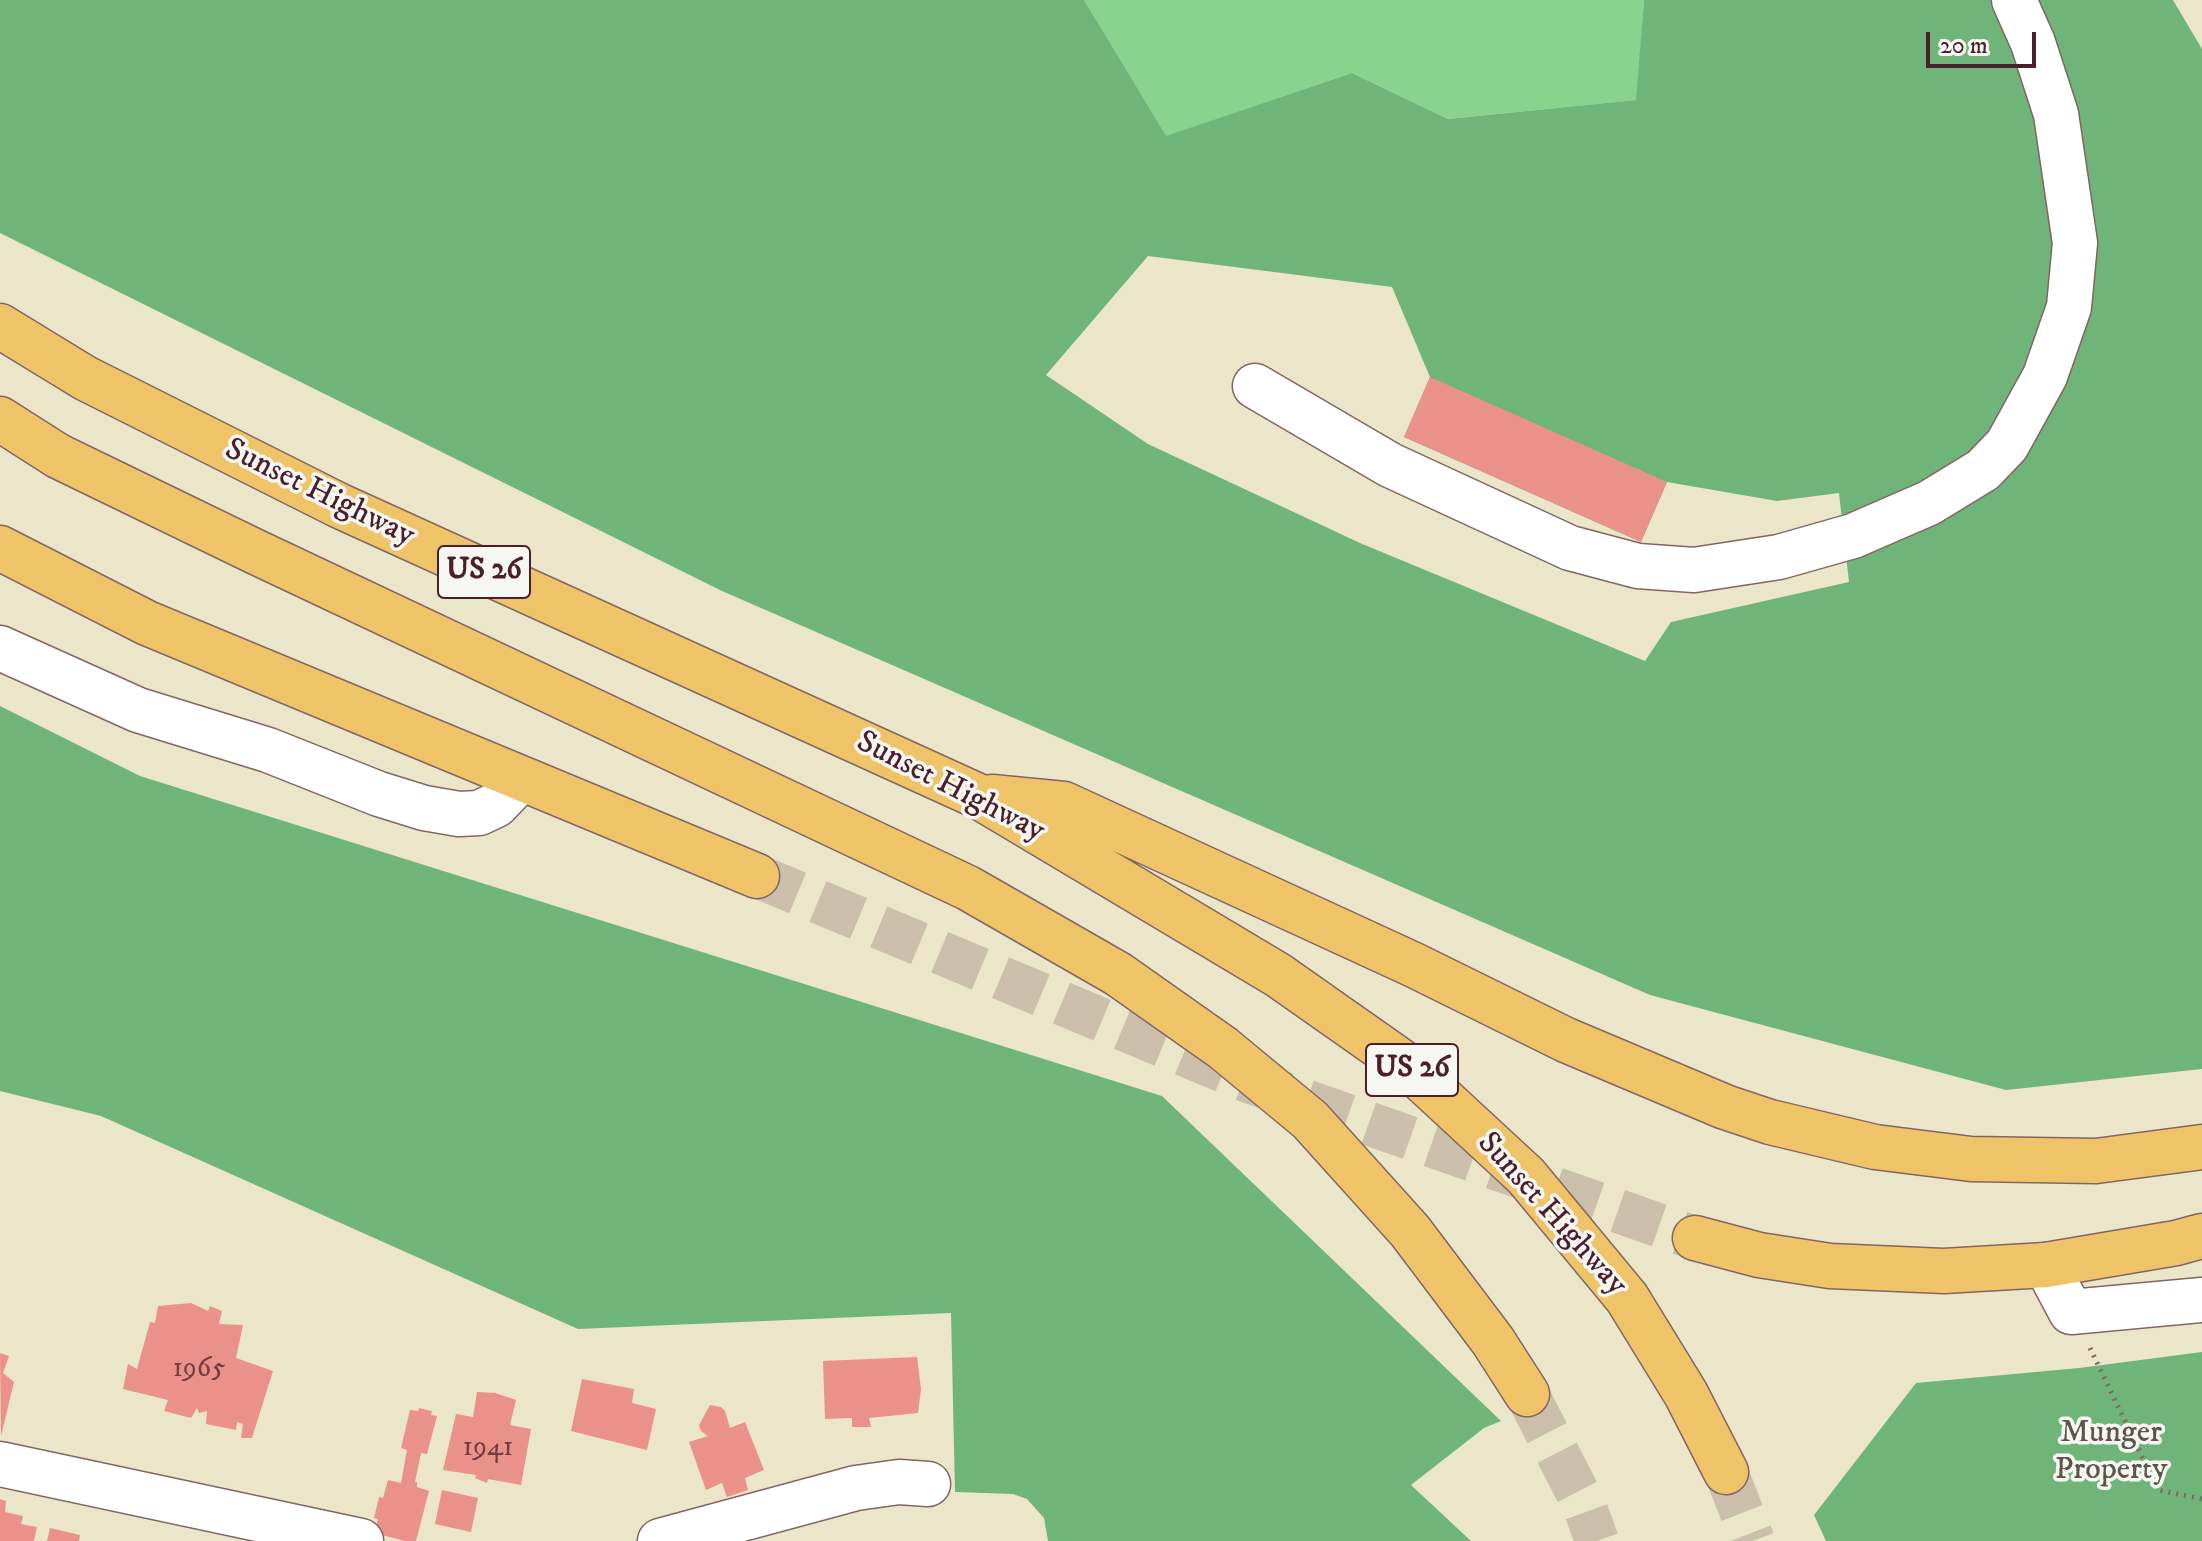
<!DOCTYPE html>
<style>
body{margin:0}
#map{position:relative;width:2202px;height:1541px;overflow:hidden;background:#ebe6ca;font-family:"IM FELL DW Pica",serif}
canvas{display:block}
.scale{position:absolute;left:1926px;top:32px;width:110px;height:36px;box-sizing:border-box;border:4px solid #4a1f2b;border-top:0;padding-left:10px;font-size:24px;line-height:28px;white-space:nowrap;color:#4a1f2b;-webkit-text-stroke:6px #f6f6f2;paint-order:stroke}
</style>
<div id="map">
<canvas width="2202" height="1541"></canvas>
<div class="scale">20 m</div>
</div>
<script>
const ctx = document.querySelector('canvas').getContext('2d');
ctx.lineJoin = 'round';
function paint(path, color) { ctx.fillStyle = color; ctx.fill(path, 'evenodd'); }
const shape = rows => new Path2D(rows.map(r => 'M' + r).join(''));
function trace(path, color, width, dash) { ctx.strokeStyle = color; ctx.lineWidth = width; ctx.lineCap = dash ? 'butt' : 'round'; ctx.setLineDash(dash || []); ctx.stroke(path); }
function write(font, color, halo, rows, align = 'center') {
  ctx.font = font + ' "IM FELL DW Pica",serif'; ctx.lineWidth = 7; ctx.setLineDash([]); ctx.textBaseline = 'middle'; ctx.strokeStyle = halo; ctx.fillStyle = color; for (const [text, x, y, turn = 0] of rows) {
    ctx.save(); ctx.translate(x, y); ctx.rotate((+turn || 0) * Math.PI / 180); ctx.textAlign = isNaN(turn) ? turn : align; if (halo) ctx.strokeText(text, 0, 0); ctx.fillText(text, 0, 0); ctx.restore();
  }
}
paint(shape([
 [1084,0,1644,0,1637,100,1448,119,1352,73,1165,137]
]), '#8ad38f');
paint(shape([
 [0,0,1084,0,1166,136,1352,73,1448,119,1636,100,1644,0,2173,0,2202,49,2202,1069,2006,1090,1650,995,722,591,0,233],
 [1148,256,1392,287,1430,377,1404,437,1641,542,1667,482,1777,501,1839,493,1849,582,1671,622,1645,661,1360,543,1148,444,1046,375],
 [0,706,140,776,1162,1096,1501,1421,1484,1428,1411,1485,1471,1541,1048,1541,1044,1518,1027,1499,1013,1494,955,1492,951,1313,578,1329,101,1116,0,1091],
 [2202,1352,2202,1541,1826,1541,1814,1515,1916,1383,2079,1368]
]), '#6fb57a');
paint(shape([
 [1430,377,1667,482,1641,542,1404,437],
 [191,1303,208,1311,210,1306,222,1311,219,1324,243,1325,236,1358,273,1371,252,1438,241,1438,243,1424,237,1422,236,1430,206,1424,207,1411,199,1413,197,1408,191,1418,164,1411,168,1400,123,1389,128,1364,137,1369,150,1322,155,1323,158,1306],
 [0,1353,9,1356,3,1373,14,1382,1,1436],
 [917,1357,921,1389,918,1413,869,1418,871,1427,852,1427,852,1418,825,1419,823,1361],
 [582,1379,634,1389,632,1403,656,1409,647,1450,571,1431],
 [477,1392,495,1393,516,1400,510,1425,531,1429,521,1485,488,1479,487,1483,475,1478,476,1475,443,1470,456,1414,473,1417],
 [710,1405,721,1407,725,1411,730,1428,745,1422,764,1470,745,1478,748,1490,727,1497,722,1483,706,1490,689,1442,708,1436,701,1431,699,1425],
 [419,1408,432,1411,431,1415,437,1416,427,1454,421,1453,415,1482,417,1482,417,1487,429,1491,416,1541,405,1541,374,1533,378,1519,374,1518,379,1497,383,1498,388,1480,401,1483,407,1450,401,1448,410,1410,418,1411],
 [442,1490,478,1498,471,1532,435,1524],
 [0,1499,6,1501,5,1512,23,1516,21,1524,37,1527,34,1541,0,1541],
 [50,1528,80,1535,79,1541,47,1541]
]), '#ea9189');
trace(shape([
 [757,876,1248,1081,1695,1238],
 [1527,1394,1584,1505,1597,1541],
 [1726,1472,1753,1541]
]), '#cbbeaa', 44, [44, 22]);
const minor = shape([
 [1255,386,1390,465,1570,548,1638,566,1694,570,1779,557,1853,536,1929,503,1983,470,2007,445,2045,376,2069,307,2075,243,2056,114,2033,43,2014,0],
 [0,648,138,710,268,750,379,794,424,808,459,814,479,813,496,805,521,779],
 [2046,1265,2071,1312,2202,1300],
 [0,1464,361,1541],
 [660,1541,856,1488,899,1482,928,1484]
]);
const highway = shape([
 [0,326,85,378,340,506,978,796,1278,975,1406,1065,1526,1176,1627,1298,1686,1394,1726,1472],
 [0,419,58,456,256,552,968,888,1118,974,1223,1048,1310,1120,1410,1231,1493,1341,1527,1394],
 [0,548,147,623,757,876],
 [992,797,1064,804,1414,965,1566,1040,1725,1107,1770,1122,1875,1147,1971,1159,2096,1161,2202,1147],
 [1695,1238,1759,1255,1830,1266,1944,1271,2046,1265,2176,1243,2202,1236]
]);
trace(minor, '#826563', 47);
trace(highway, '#826563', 47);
trace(shape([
 [2090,1348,2158,1490,2202,1499]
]), '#826563', 5, [2, 6]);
trace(minor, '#fff', 44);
trace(highway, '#efc469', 44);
write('28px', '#723c42', null, [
 ["1965",199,1370],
 ["1941",488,1449]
]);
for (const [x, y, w] of [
 [484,572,92],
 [1412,1070,92]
]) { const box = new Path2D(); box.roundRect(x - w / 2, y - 26, w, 52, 6); ctx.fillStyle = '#f6f6f2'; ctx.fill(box); trace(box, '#4a1f2b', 2); }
write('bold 30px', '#4a1f2b', null, [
 ["US 26",484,572],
 ["US 26",1412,1070]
]);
write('32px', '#4a1f2b', '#f6f6f2', [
 ["Sunset Highway",319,494,26],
 ["Sunset Highway",950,788,27],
 ["Sunset Highway",1551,1215,48]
]);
write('32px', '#5d5549', '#f6f6f2', [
 ["Munger",2111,1434],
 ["Property",2111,1471]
]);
</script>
